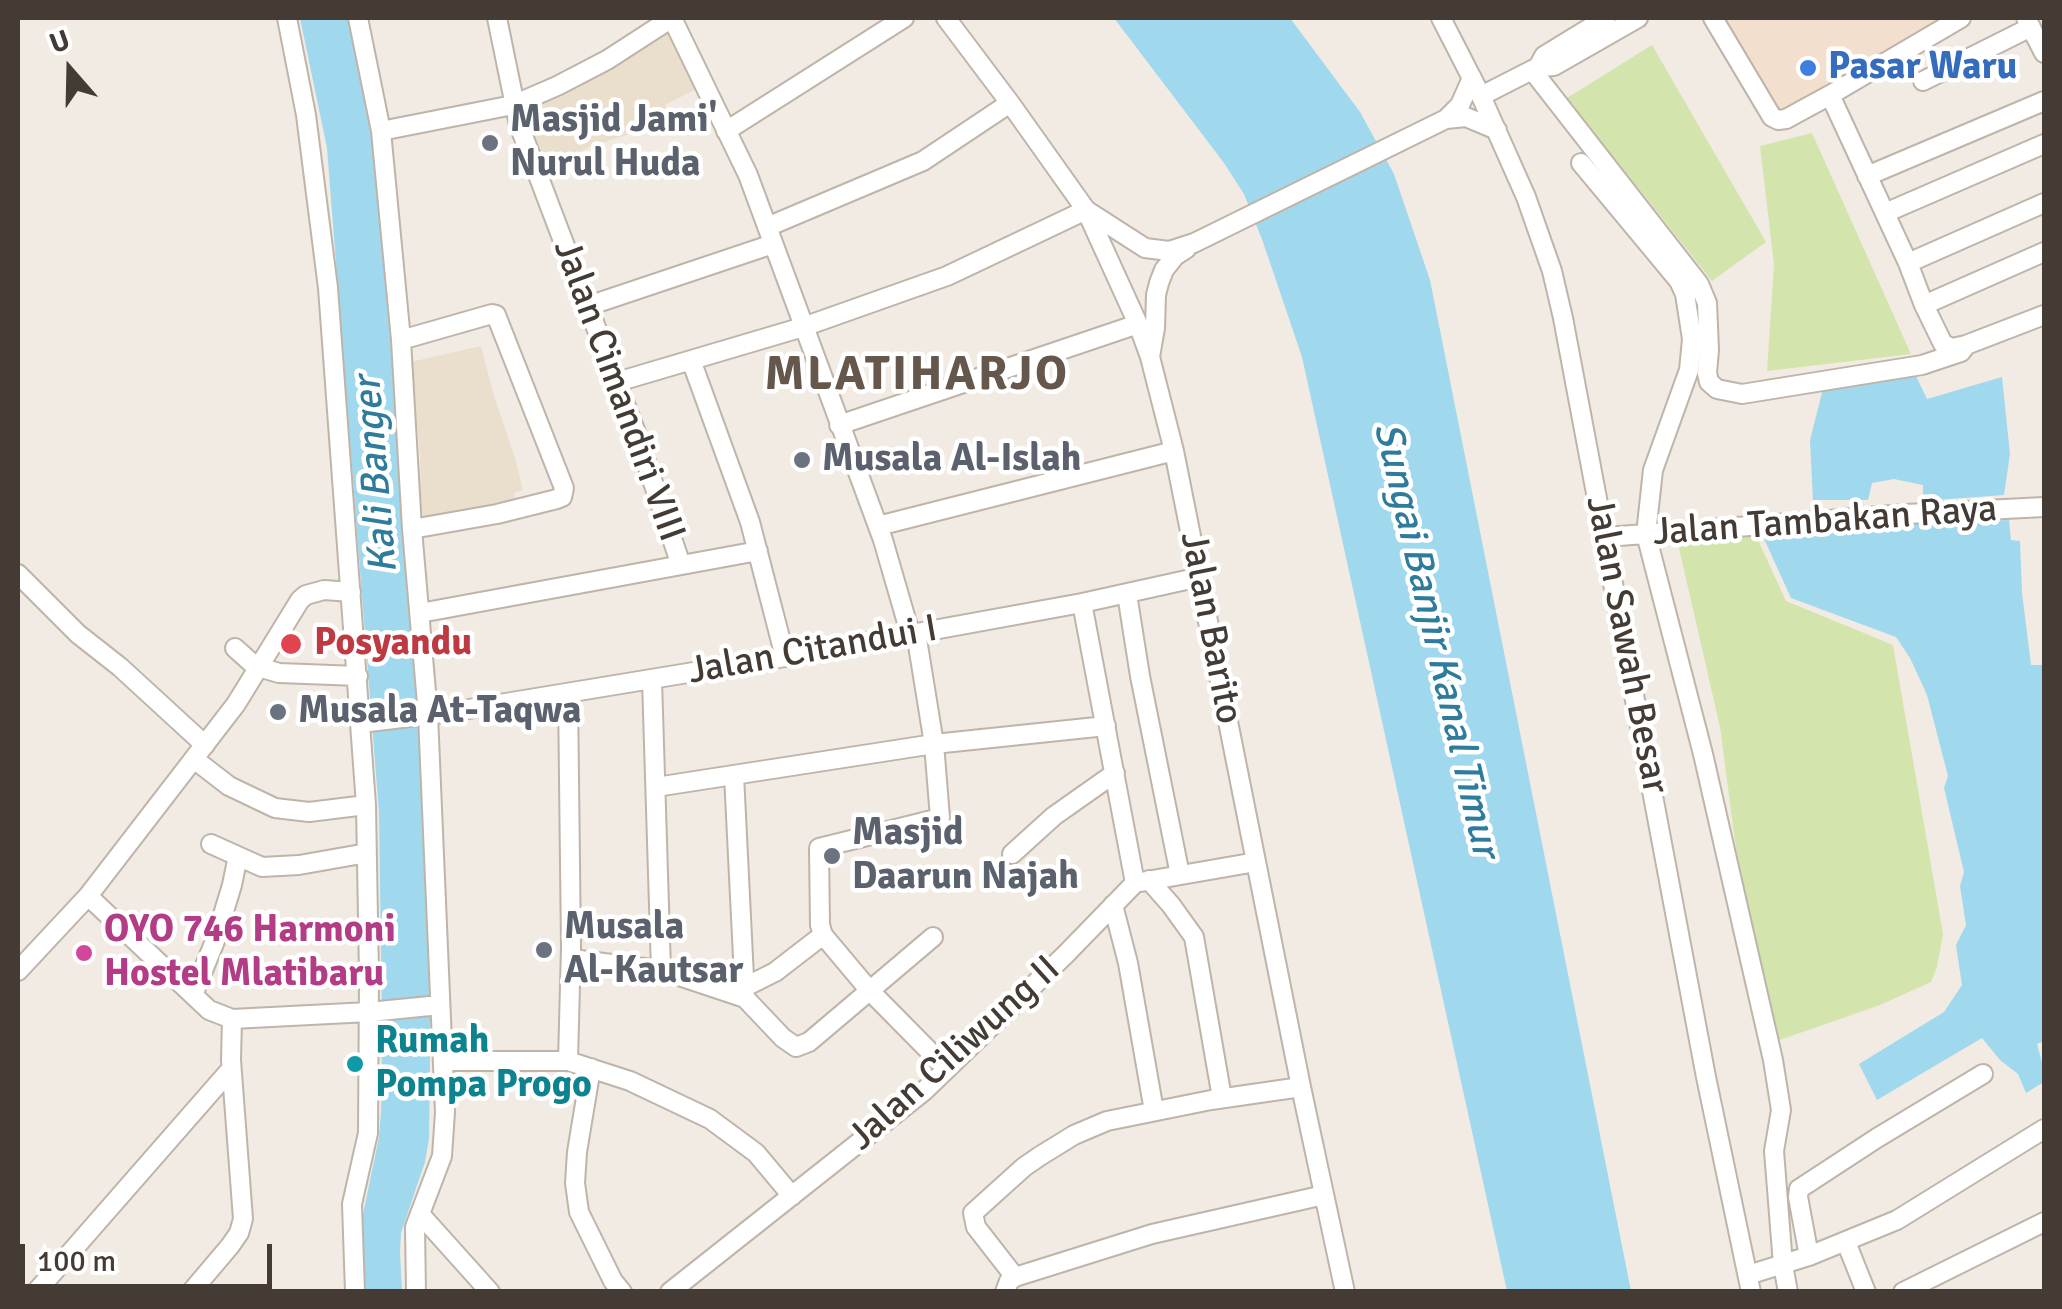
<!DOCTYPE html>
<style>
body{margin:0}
#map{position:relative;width:2062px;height:1309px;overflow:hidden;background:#f1ebe3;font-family:Signika,sans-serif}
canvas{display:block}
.frame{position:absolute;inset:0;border:20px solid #433b34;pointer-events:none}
.north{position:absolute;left:20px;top:20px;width:100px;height:100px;-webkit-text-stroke:8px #fff;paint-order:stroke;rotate:340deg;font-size:28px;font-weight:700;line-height:40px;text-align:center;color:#433b34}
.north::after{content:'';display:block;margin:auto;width:35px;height:45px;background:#433b34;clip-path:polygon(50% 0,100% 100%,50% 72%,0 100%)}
.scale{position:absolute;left:20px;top:1244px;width:252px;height:45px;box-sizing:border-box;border:5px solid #433b34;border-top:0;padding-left:12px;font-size:30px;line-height:35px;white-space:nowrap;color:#433b34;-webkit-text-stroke:8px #fff;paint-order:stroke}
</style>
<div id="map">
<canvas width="2062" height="1309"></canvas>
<div class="frame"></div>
<div class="north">U</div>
<div class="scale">100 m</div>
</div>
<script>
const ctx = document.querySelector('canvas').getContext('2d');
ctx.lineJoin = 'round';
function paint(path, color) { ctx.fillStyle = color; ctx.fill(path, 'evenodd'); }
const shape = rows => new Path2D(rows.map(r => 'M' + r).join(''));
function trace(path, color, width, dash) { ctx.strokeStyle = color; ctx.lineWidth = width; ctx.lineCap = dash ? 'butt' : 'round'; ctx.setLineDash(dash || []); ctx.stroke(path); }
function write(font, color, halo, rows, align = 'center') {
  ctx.font = font + ' Signika,sans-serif'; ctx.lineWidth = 9; ctx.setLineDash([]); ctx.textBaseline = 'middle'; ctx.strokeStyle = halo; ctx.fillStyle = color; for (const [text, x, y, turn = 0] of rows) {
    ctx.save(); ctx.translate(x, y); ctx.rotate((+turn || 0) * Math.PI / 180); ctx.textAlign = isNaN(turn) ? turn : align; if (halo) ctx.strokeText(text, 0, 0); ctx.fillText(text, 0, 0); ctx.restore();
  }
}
paint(shape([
 [1721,18,1949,18,1782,118]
]), '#f3dfce');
paint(shape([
 [668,27,700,87,665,105,669,117,653,127,594,145,541,169,518,110],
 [481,346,494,396,515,458,523,490,514,493,516,505,421,521,420,455,411,362]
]), '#eadecd');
paint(shape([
 [1652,45,1766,242,1712,281,1567,98],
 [1812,133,1911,354,1767,371,1774,265,1760,146],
 [1753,529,1786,601,1893,645,1943,934,1937,967,1931,982,1880,1005,1777,1041,1736,849,1720,727,1678,544]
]), '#d3e5ad');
paint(shape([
 [300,18,350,18,376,139,380,219,413,604,409,606,409,614,413,615,415,664,424,754,427,817,431,981,429,1138,425,1162,401,1233,400,1252,402,1291,362,1291,361,1224,379,1137,381,1111,382,1025,379,813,327,148],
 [1114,18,1290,18,1360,112,1394,174,1430,280,1631,1291,1507,1291,1302,357,1263,242,1244,194,1224,163],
 [1916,376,1927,399,2002,377,2010,454,2004,495,1923,501,1923,485,1894,479,1872,483,1868,500,1813,500,1810,440,1823,389],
 [2009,520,2011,540,2020,541,2022,593,2031,665,2044,665,2044,1041,2037,1044,2044,1070,2044,1082,2026,1093,2018,1074,2000,1060,1982,1038,1877,1100,1859,1064,1944,1012,1962,985,1956,945,1966,925,1960,886,1964,872,1944,788,1948,776,1927,695,1910,658,1896,637,1791,598,1760,530]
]), '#a0d8ed');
const minor = shape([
 [287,18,306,115,328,288,366,805,369,976,368,1133,352,1204,355,1292],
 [358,18,381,131,401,340,412,529,428,715,445,1112,442,1156,415,1227,416,1292],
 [497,18,519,125,638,438,681,565],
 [672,18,748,175,883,540,910,633],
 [946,18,1010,103,1086,210,1138,324,1150,357,1174,451,1301,1087,1345,1292],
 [1441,18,1481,96,1526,197,1552,271,1563,318,1706,1077,1751,1292],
 [1713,18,1772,117,1778,120,1786,119,1830,95,1961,18],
 [2026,18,2044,53],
 [1538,67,1544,56,1606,18],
 [1532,70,1699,284,1707,303,1709,350,1707,373,1709,382,1717,389,1742,394,1922,365,1961,352,1966,345],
 [1923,81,2031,27],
 [1830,95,1908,263,1924,305,1943,344,1952,348,1966,345,2044,315],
 [1481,96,1538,67,1554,66,1638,18],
 [1446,119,1466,117,1497,130],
 [381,131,513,105,557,86,607,60,672,18],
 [726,131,904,18],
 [1581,163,1679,281,1685,294,1692,339,1689,370,1653,470,1646,534,1703,754,1773,1060,1781,1110,1774,1151,1783,1265,1788,1292],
 [1867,176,2044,101],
 [1885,213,2044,144],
 [767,227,923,161,1010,103],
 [1908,263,2044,203],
 [1924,305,2044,252],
 [588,306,773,244],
 [401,340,492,314,496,315,564,488,562,497,557,499,497,514,412,529],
 [1150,357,1155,328,1156,295,1159,283,1164,270,1175,256,1186,249],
 [691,360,750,522,785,657],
 [617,382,803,327,947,276,1086,210,1145,248,1169,251,1194,243,1446,119,1460,105,1472,78],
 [839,425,1138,324],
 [878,526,1174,451],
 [1606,537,1906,514,2044,507],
 [18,574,78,634,120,667,205,745],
 [1127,594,1140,676,1180,875],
 [1082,603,1135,883],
 [420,613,758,551],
 [916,633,934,744,940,818,819,848,820,925,823,935,870,991,947,1069],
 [235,648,255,666,279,673,358,676],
 [652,680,661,970],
 [568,694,571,947,568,1061],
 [361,723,451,712,785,657,1082,603,1200,577],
 [194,759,229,786,275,808,309,812,366,805],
 [734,775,745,998],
 [656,787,934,744,1106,726],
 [211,844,262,867,299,865,367,853],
 [1012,854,1054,816,1115,773],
 [1149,880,1171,905,1194,937,1222,1098],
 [88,896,209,1010,232,1019,369,1012,440,1005],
 [1113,905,1128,963,1154,1111],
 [571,959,661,970,745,998,783,1038,796,1047,809,1042,933,937],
 [18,971,88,896,236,704,300,600,306,595,324,590,351,592],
 [743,988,775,972,823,935],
 [193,995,215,941,232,885,238,856],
 [443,1061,568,1061,630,1081,710,1119,756,1153,792,1196],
 [591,1068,577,1152,575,1183,579,1212,613,1281,622,1292],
 [420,1214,490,1292],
 [1846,1242,1866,1292],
 [1809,1256,1798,1197,1799,1189,1877,1138,1983,1074],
 [1748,1275,1809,1256,1897,1220,2044,1129],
 [1015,1277,976,1227,973,1213,1024,1167,1040,1156,1074,1135,1107,1121,1211,1100,1301,1087],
 [36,1292,231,1069],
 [191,1292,230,1246,239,1233,243,1219,231,1060,232,1019],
 [670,1292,924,1091,1066,954,1135,883,1256,862],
 [1005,1292,1009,1281,1015,1277,1152,1234,1324,1195],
 [1903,1292,2044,1222]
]);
trace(minor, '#bfb4a9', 22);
trace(minor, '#fff', 18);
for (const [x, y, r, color] of [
 [1808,68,10,"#3f7fe0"],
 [490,143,10,"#6b7280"],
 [802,460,10,"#6b7280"],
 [291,644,12,"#e0444e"],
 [278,712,10,"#6b7280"],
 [832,856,10,"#6b7280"],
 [544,950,10,"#6b7280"],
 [84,953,10,"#d1479c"],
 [355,1064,10,"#0f9aa8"]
]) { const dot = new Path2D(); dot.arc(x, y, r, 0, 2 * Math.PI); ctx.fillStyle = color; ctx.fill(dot); trace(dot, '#fff', 4); }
write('bold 38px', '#366cbe', '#fff', [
 ["Pasar Waru",1828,68]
], 'left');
write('bold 38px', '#5b616d', '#fff', [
 ["Masjid Jami'",510,121],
 ["Nurul Huda",510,165],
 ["Musala Al-Islah",822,460],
 ["Musala At-Taqwa",298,712],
 ["Masjid",852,834],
 ["Daarun Najah",852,878],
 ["Musala",564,928],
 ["Al-Kautsar",564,972]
], 'left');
write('38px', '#433b34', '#fff', [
 ["Jalan Cimandiri VIII",618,391,70],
 ["Jalan Tambakan Raya",1825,522,-4],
 ["Jalan Barito",1210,628,79],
 ["Jalan Sawah Besar",1626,645,79],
 ["Jalan Citandui I",813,651,-10],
 ["Jalan Ciliwung II",955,1054,-42]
]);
write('bold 38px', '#be3a42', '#fff', [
 ["Posyandu",314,644]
], 'left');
write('bold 38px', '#b23c85', '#fff', [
 ["OYO 746 Harmoni",104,931],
 ["Hostel Mlatibaru",104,975]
], 'left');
write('bold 38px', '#0d838f', '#fff', [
 ["Rumah",375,1042],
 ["Pompa Progo",375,1086]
], 'left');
write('italic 40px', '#2e7b9b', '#fff', [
 ["Kali Banger",377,475,-95],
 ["Sungai Banjir Kanal Timur",1435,640,77]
]);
ctx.letterSpacing = '2.5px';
write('bold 48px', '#65574b', '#fff', [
 ["MLATIHARJO",917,376]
]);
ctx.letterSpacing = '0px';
</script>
